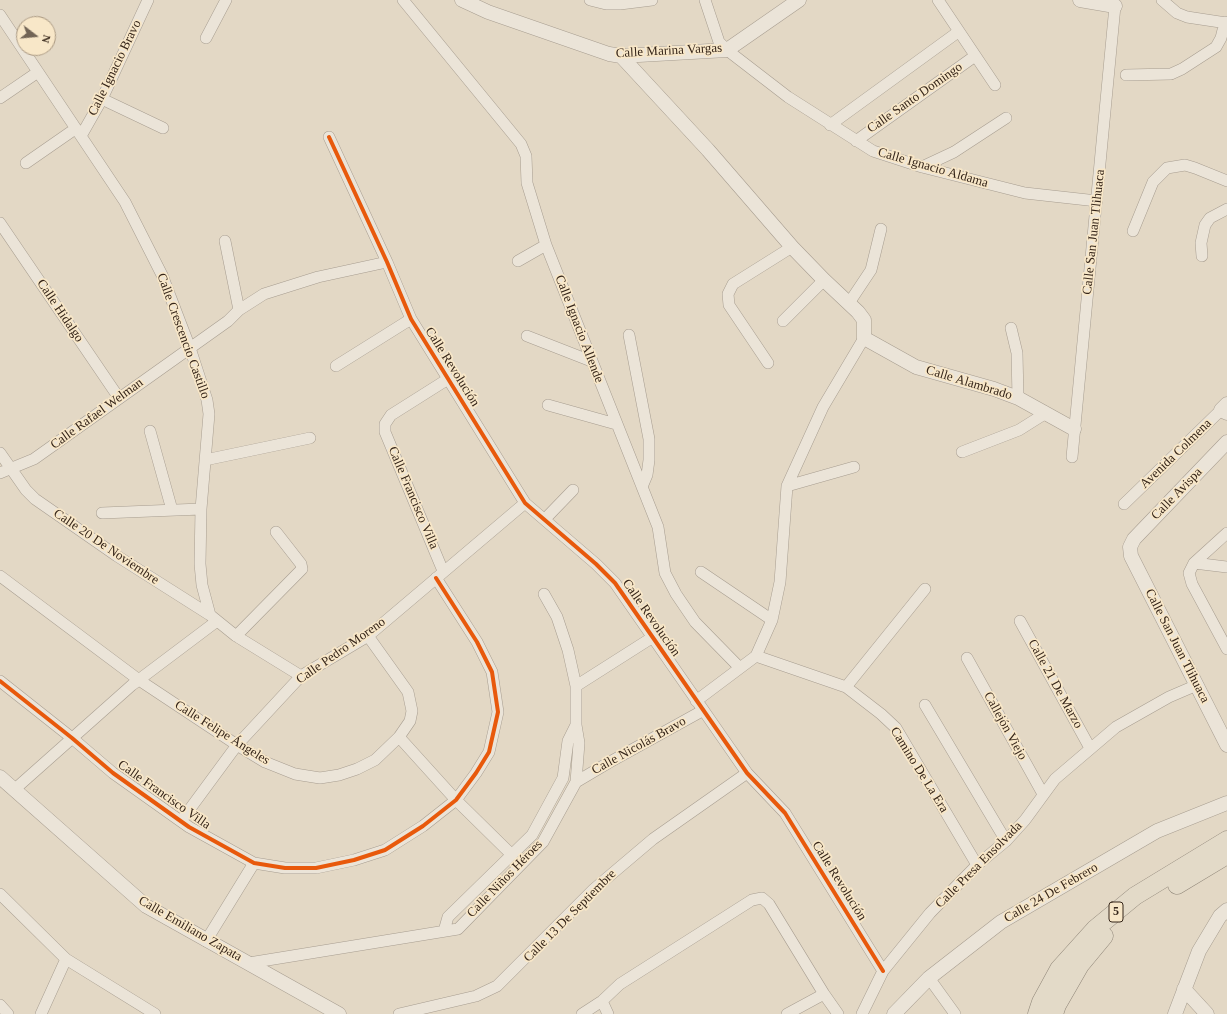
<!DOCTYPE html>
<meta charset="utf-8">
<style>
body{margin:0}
#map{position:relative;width:1227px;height:1014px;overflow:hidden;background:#e3d8c5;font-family:Georgia,serif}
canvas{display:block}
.north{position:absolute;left:16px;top:16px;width:40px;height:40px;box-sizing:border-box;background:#f8e7c8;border:1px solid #aa9982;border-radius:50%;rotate:106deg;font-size:11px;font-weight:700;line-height:16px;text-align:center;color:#352519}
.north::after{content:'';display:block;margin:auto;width:14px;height:18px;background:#726455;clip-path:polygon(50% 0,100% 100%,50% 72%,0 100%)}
</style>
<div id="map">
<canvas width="1227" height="1014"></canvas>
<div class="north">N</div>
</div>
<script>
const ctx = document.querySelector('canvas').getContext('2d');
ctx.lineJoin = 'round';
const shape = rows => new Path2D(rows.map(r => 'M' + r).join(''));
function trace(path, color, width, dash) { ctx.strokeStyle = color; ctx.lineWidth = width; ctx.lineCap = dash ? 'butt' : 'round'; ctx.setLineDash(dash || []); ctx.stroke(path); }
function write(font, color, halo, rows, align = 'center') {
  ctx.font = font + ' Georgia,serif'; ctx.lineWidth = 3.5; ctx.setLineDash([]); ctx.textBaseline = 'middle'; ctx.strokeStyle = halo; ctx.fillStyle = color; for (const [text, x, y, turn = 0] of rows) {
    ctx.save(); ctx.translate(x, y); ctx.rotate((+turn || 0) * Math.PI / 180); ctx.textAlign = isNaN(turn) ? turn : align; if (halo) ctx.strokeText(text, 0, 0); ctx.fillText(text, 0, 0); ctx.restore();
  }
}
const minor = shape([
 [403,0,521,144,526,156,527,183,546,245,658,527,665,573,676,594,695,622,740,668],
 [590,0,606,4,620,4,652,0],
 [705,0,719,42,727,50,788,97,873,151,922,167,1025,193,1097,201],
 [938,0,995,85],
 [1162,0,1177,13,1187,17,1227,23],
 [0,15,125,202,162,275,190,348,207,400,209,414,201,509,200,564,202,585,210,615],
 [206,38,226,0],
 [1126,75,1171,74,1182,69,1216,47,1221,38,1225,22],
 [0,98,38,72],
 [102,99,163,128],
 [830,125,958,32],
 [81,136,102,99,148,0],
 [329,137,387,262,411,319,525,503,596,564,615,583,747,773,785,813,883,971],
 [856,141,975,56],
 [26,163,75,129],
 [922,167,954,152,1006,118],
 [0,223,119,398],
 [1133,231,1153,182,1167,168,1185,165,1195,168,1227,181],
 [225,241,239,310],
 [1202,256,1201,243,1205,225,1210,218,1227,209],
 [518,261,546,245],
 [849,303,871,270,881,229],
 [783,321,824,280],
 [1011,328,1017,353,1018,398],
 [629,335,649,439,649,460,647,475,642,487],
 [527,336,591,361],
 [768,363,729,305,728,294,733,284,792,247],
 [336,366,411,319],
 [548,405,616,424],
 [150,431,172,510],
 [962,452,1019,430,1046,413],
 [0,453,26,490,35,499,117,556,210,615,236,636,301,676],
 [1072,457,1115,6,1111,0],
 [205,460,310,438],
 [0,473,34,459,228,321,239,310,264,294,318,277,387,262],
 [787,486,854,467],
 [1124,504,1221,410],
 [102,513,201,509],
 [545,519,573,490],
 [1227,533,1194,563,1189,573,1192,584,1227,649],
 [1194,563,1227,567],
 [443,571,385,432,385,424,391,415,448,379],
 [701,572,772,620],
 [0,576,139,680,237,745,265,762,295,774,320,778,339,775,357,769,375,760,399,737,410,721,412,711,408,692,368,636],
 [1020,621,1090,748],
 [236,636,302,569,301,564,276,532],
 [756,656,772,620,780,582,787,486,823,407,864,338],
 [756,656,846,687,881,714,896,728,977,865],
 [967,658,1043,794],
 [0,681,72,738,113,773,189,827,254,863,285,868,316,868,354,860,385,850,423,826,456,800,476,773,489,752,498,712,492,672,477,642,436,578],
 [576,686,653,637],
 [846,687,925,589],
 [696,701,756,656],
 [925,705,1006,841],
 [399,737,456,800,512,855],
 [576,782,608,763,702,711],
 [15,789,132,685,217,621],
 [181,821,237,745,301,676,368,636,525,503],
 [0,894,66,959,155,1014],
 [444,931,448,917,532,835,563,778,568,741,576,725],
 [206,941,254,863],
 [249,963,458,929,543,842,576,782,579,743,576,725,576,686,568,650,557,617,544,594],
 [929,978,955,1014],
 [602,1001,608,1014],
 [0,1005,8,1014],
 [41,1014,66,959],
 [399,1014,476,996,497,986,594,889,653,839,747,773],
 [582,1014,602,1001,620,984,752,900,762,898,769,904,824,994,838,1014],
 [787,1014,824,994],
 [862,1014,883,971,930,913,977,865,1006,841,1025,820,1055,779,1116,727,1169,697,1197,685]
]);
const tertiary = shape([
 [462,0,488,12,609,54,621,56,727,50,799,0],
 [1080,0,1115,6],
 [621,56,708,150,792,247,824,280,858,312,864,320,864,338,916,367,994,389,1018,398,1074,429],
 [1227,404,1221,410,1227,413],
 [1227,442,1134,539,1130,547,1131,556,1227,745],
 [0,777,146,906,339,1014],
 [1184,989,1207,1014],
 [894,1014,929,978,1001,922,1157,831,1227,803],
 [1175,1014,1199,951,1220,916,1227,910]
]);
const primary = shape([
 [1177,885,1227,855],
 [1037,1014,1041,1002,1059,969,1095,929,1135,896,1227,840],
 [1054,1014,1057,1005,1080,965,1104,936]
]);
trace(minor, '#a79d90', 12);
trace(tertiary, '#a79d90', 15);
trace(primary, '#8d8376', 19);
trace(minor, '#ebe4d8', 11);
trace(tertiary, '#ebe4d8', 14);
trace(primary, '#e3dac8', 18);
trace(shape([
 [329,137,387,262,411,319,525,503,596,564,615,583,747,773,785,813,883,971],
 [0,681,72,738,113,773,189,827,254,863,285,868,316,868,354,860,385,850,423,826,456,800,476,773,489,752,498,712,492,672,477,642,436,578]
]), '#e8590c', 4);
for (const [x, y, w] of [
 [1116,912,14]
]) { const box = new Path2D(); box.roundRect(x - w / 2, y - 10, w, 20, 3); ctx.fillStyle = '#f8e7c8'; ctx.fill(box); trace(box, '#352519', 1); }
write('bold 12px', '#352519', null, [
 ["5",1116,912]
]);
write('13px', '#352519', '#f8e7c8', [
 ["Calle Marina Vargas",669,51,-3],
 ["Calle Ignacio Bravo",115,68,-64],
 ["Calle Santo Domingo",915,98,-35],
 ["Calle Ignacio Aldama",933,168,16],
 ["Calle San Juan Tlihuaca",1094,232,-84],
 ["Calle Hidalgo",60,311,56],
 ["Calle Ignacio Allende",579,329,69],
 ["Calle Crescencio Castillo",183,336,70],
 ["Calle Revolución",452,367,58],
 ["Calle Alambrado",969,383,17],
 ["Calle Rafael Welman",97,414,-36],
 ["Avenida Colmena",1176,454,-44],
 ["Calle Avispa",1177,494,-46],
 ["Calle Francisco Villa",413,498,67],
 ["Calle 20 De Noviembre",106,547,34],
 ["Calle Revolución",651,618,55],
 ["Calle San Juan Tlihuaca",1177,646,63],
 ["Calle Pedro Moreno",341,651,-35],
 ["Calle 21 De Marzo",1055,684,61],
 ["Callejón Viejo",1005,726,61],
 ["Calle Felipe Ángeles",222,733,32],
 ["Calle Nicolás Bravo",639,746,-29],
 ["Camino De La Era",919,770,58],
 ["Calle Francisco Villa",164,795,35],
 ["Calle Presa Ensolvada",979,865,-45],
 ["Calle Niños Héroes",505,879,-46],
 ["Calle Revolución",839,881,58],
 ["Calle 24 De Febrero",1051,893,-30],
 ["Calle 13 De Septiembre",570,916,-45],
 ["Calle Emiliano Zapata",190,929,30]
]);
</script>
